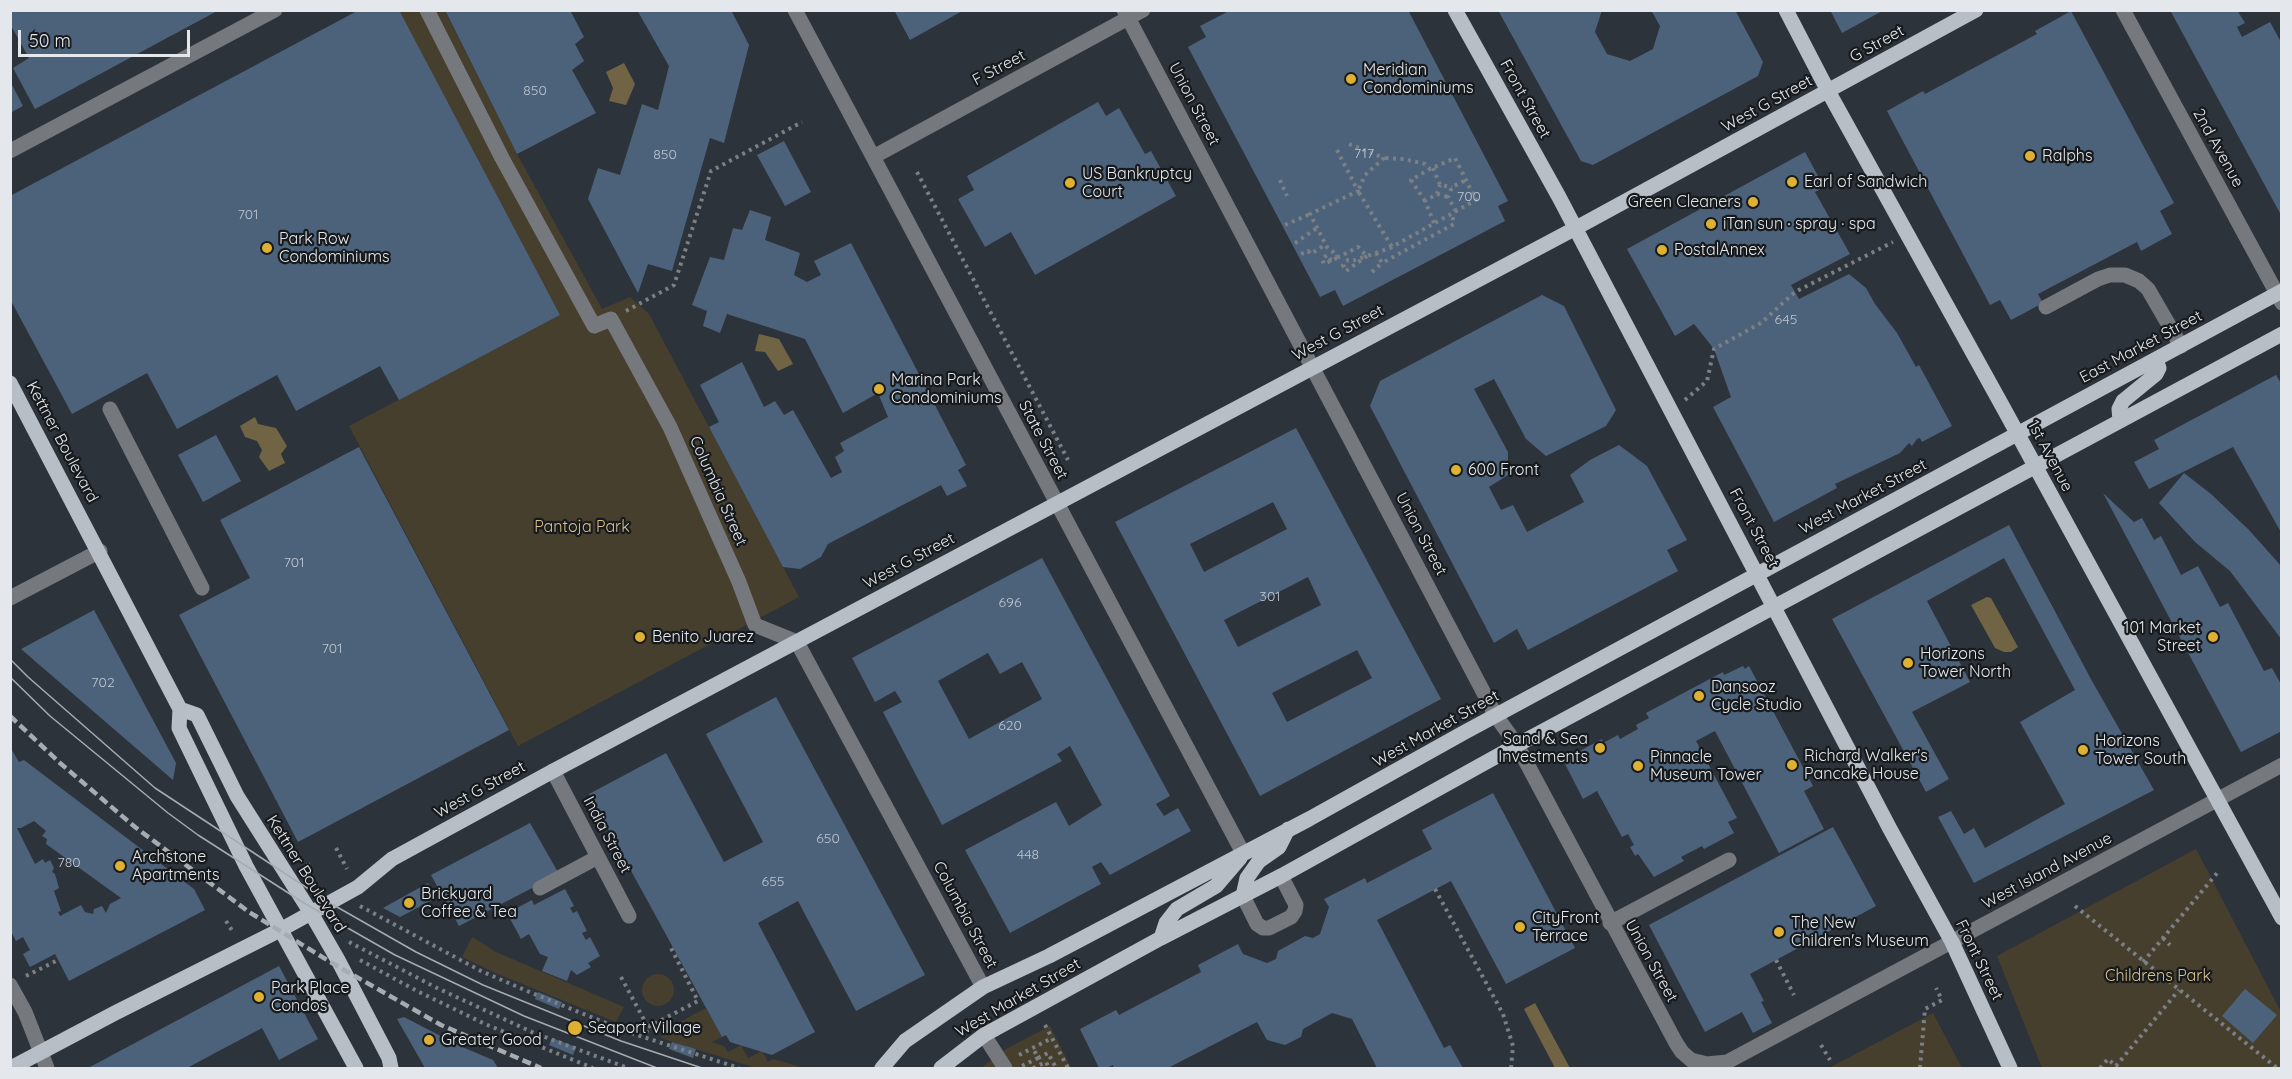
<!DOCTYPE html>
<meta charset="utf-8">
<style>
body{margin:0}
#map{position:relative;width:2292px;height:1079px;overflow:hidden;background:#2d333a;font-family:Quicksand,sans-serif}
canvas{display:block}
.frame{position:absolute;inset:0;border:12px solid #e4e8ec;pointer-events:none}
.scale{position:absolute;left:18px;top:30px;width:172px;height:27px;box-sizing:border-box;border:3px solid #e4e8ec;border-top:0;padding-left:8px;font-size:18px;line-height:21px;white-space:nowrap;color:#e4e8ec;-webkit-text-stroke:4px #171a1d;paint-order:stroke}
</style>
<div id="map">
<canvas width="2292" height="1079"></canvas>
<div class="frame"></div>
<div class="scale">50 m</div>
</div>
<script>
const ctx = document.querySelector('canvas').getContext('2d');
ctx.lineJoin = 'round';
function paint(path, color) { ctx.fillStyle = color; ctx.fill(path, 'evenodd'); }
const shape = rows => new Path2D(rows.map(r => 'M' + r).join(''));
function trace(path, color, width, dash) { ctx.strokeStyle = color; ctx.lineWidth = width; ctx.lineCap = dash ? 'butt' : 'round'; ctx.setLineDash(dash || []); ctx.stroke(path); }
function write(font, color, halo, rows, align = 'center') {
  ctx.font = font + ' Quicksand,sans-serif'; ctx.lineWidth = 4.5; ctx.setLineDash([]); ctx.textBaseline = 'middle'; ctx.strokeStyle = halo; ctx.fillStyle = color; for (const [text, x, y, turn = 0] of rows) {
    ctx.save(); ctx.translate(x, y); ctx.rotate((+turn || 0) * Math.PI / 180); ctx.textAlign = isNaN(turn) ? turn : align; if (halo) ctx.strokeText(text, 0, 0); ctx.fillText(text, 0, 0); ctx.restore();
  }
}
paint(shape([
 [399,11,445,11,517,154,602,309,630,297,649,314,799,597,518,746,349,426,560,315],
 [2196,849,2281,1012,2281,1068,2042,1068,1997,956],
 [472,937,496,952,624,1007,616,1022,498,974,462,957],
 '642 990a16 16 0 1 1 32 0a16 16 0 1 1-32 0Z',
 [706,1008,722,1037,712,1042,724,1046,728,1052,741,1045,748,1058,762,1051,768,1062,773,1059,804,1068,756,1068,661,1038,663,1031],
 [1933,1013,1962,1068,1829,1068,1920,1020],
 [1050,1026,1071,1068,981,1068,1006,1049]
]), '#473f2e');
paint(shape([
 [624,63,635,84,626,105,609,101,613,88,606,72],
 [759,334,779,339,793,364,778,371,765,352,755,351],
 [255,417,258,424,276,428,287,446,281,454,285,463,269,471,259,457,262,450,257,441,245,437,240,426],
 [1987,597,1991,598,2018,647,2011,652,2004,652,1995,648,1971,605],
 [1535,1003,1570,1068,1555,1068,1524,1009]
]), '#716445');
paint(shape([
 [10,10,219,10,35,109,13,68,29,58,10,24],
 [359,10,399,10,560,315,399,400,380,366,296,411,277,375,177,429,147,373,72,414,10,299,10,196],
 [445,10,570,10,584,37,575,44,584,61,572,70,596,113,517,154],
 [637,10,731,10,749,45,724,143,710,138,672,271,648,264,638,293,588,199,598,168,620,175,642,104,658,110,669,66],
 [894,10,964,10,910,40],
 [1231,10,1408,10,1508,201,1498,206,1505,221,1343,306,1335,290,1320,297,1188,47,1206,37,1200,26],
 [1498,10,1602,10,1595,32,1607,54,1630,61,1653,49,1660,26,1651,10,1735,10,1763,62,1758,76,1593,165,1581,161],
 [1830,10,1884,10,1842,33],
 [2170,10,2237,10,2245,23,2237,27,2242,37,2270,22,2282,44,2282,217],
 [2071,11,2174,203,2160,211,2172,234,2141,251,2137,242,2038,294,2043,303,2011,320,2000,300,1990,305,1887,111,1923,91,1925,94,2037,34,2035,31],
 [10,81,23,106,10,113],
 [1098,102,1106,116,1119,108,1145,154,1151,151,1176,196,1035,275,1011,232,985,247,958,199,974,190,967,176],
 [784,141,811,192,785,206,757,155],
 [1805,152,1824,187,1815,192,1850,254,1791,285,1799,299,1849,274,1866,288,1875,304,1897,333,1916,367,1919,365,1952,426,1922,442,1920,438,1917,439,1912,446,1909,443,1900,453,1835,484,1837,488,1774,522,1713,407,1731,397,1714,349,1694,324,1675,336,1627,249],
 [750,210,771,217,765,240,800,253,794,275,807,282,821,275,814,261,851,243,966,465,958,470,967,486,947,496,941,485,828,544,821,557,800,569,783,567,709,427,719,422,700,385,742,362,764,407,775,401,784,415,793,410,831,478,842,472,835,457,844,451,840,443,888,417,878,393,843,413,805,339,727,314,720,333,703,326,707,311,692,305,710,257,724,260,733,228,742,230],
 [1542,295,1564,306,1616,410,1606,426,1546,456,1526,439,1494,379,1474,389,1508,452,1508,475,1489,487,1501,510,1513,505,1527,532,1584,502,1570,475,1590,460,1619,445,1647,466,1687,540,1667,550,1678,571,1528,650,1517,629,1494,643,1370,406,1380,381],
 [2276,375,2282,385,2282,534,2233,447,2149,489,2134,462,2159,449,2154,440],
 [1296,428,1441,699,1260,796,1115,522],
 [1273,502,1287,529,1204,572,1190,544],
 [1308,577,1321,605,1238,647,1224,620],
 [1357,650,1372,678,1287,722,1272,693],
 [216,435,241,481,203,502,178,455],
 [359,447,509,730,298,842,179,615,250,578,220,520],
 [2184,473,2211,494,2249,530,2282,567,2282,640,2230,571,2195,542,2159,503],
 [2103,493,2134,522,2142,518,2154,540,2161,536,2181,575,2198,566,2220,607,2228,603,2264,671,2272,668,2282,686,2282,731,2241,752],
 [2009,525,2092,681,2154,790,1974,883,1938,817,1951,811,1964,834,1974,828,1985,848,2065,804,2020,722,2075,690,2004,558,1927,601,1970,682,1912,712,1949,779,1926,792,1832,619],
 [1042,558,1170,796,1156,804,1164,816,1178,808,1191,831,1110,875,1101,862,1092,867,1101,884,1010,933,965,850,1056,802,1069,826,1102,805,1070,746,1057,754,1062,761,942,825,883,712,902,702,895,691,875,702,852,658],
 [988,653,1000,674,1022,662,1042,699,969,739,938,681],
 [94,610,176,763,173,780,21,649],
 [1743,666,1745,669,1749,666,1813,786,1804,791,1824,829,1779,853,1715,731,1696,741,1737,818,1728,822,1734,833,1704,849,1702,846,1681,857,1684,861,1654,877,1638,854,1635,856,1630,847,1634,845,1628,834,1622,837,1597,791,1583,799,1563,760,1602,739,1603,743,1618,735,1620,739,1638,729,1636,725,1649,718,1646,713,1723,672,1724,675],
 [776,697,925,975,856,1011,798,901,758,923,815,1032,772,1055,730,1042,726,1035,722,1037,589,794,666,753,724,862,763,842,706,734],
 [10,747,19,762,24,760,194,889,205,910,69,981,55,954,30,967,23,954,30,950,23,937,16,941,10,930],
 [34,821,46,831,42,836,47,839,46,844,121,898,110,904,106,913,102,906,94,909,93,914,85,912,81,905,60,916,58,912,61,911,54,891,59,888,55,874,52,872,54,868,50,860,45,863,43,859,35,864,17,828,21,828],
 [1493,793,1575,948,1506,984,1451,881,1377,920,1444,1048,1450,1045,1463,1068,1377,1068,1352,1019,1332,1013,1303,1029,1301,1037,1285,1045,1267,1040,1257,1022,1168,1068,1114,1068,1113,1065,1106,1068,1099,1068,1080,1029,1116,1010,1119,1015,1201,972,1198,965,1238,944,1243,954,1267,963,1276,959,1278,951,1305,936,1313,938,1320,934,1329,907,1324,899,1365,878,1367,883,1432,849,1422,830],
 [530,823,559,874,459,926,431,875],
 [1833,827,1876,906,1750,974,1764,1001,1761,1002,1772,1023,1753,1033,1742,1012,1705,1032,1649,925],
 [428,883,436,898,400,917,383,908],
 [565,889,574,906,570,908,573,913,577,911,587,931,582,933,586,940,590,937,600,956,588,963,591,967,577,975,571,970,567,981,542,971,548,957,540,954,529,934,521,939,507,913,532,900,534,905],
 [279,966,318,1039,279,1060,262,1028,187,1068,88,1068],
 [2245,989,2277,1015,2253,1043,2222,1016],
 [538,992,562,1002,559,1009,535,999],
 [404,1017,460,1046,493,1060,498,1068,425,1068,397,1019],
 [552,1038,576,1047,573,1055,549,1045],
 [672,1042,696,1049,693,1058,669,1049]
]), '#4c627b');
trace(shape([
 [1349,144,1384,158,1365,175,1358,191,1392,247],
 [1337,150,1358,191,1310,214,1327,247,1339,257,1358,247,1367,256,1390,248,1476,200,1455,158,1430,169,1425,164,1404,159,1384,158],
 [1433,168,1440,185,1452,187],
 [917,172,1068,460],
 [1280,180,1287,196],
 [1437,194,1448,197],
 [1425,201,1411,180,1430,169],
 [1456,211,1448,197,1452,187,1466,180],
 [1434,223,1425,201,1437,194,1440,185],
 [1285,225,1310,214],
 [1295,243,1317,228],
 [1376,253,1382,263,1454,224,1452,214],
 [1301,254,1308,251,1311,254,1326,244],
 [1338,256,1331,260,1327,255,1322,259,1324,264,1339,257],
 [1367,256,1346,271,1343,265,1348,260,1352,261,1367,256],
 [1372,272,1382,263],
 [626,311,674,285,711,171,802,122],
 [1685,400,1707,381,1714,349,1761,323,1795,292,1893,242],
 [336,848,347,869],
 [308,863,310,875],
 [1435,889,1503,1014,1513,1046,1511,1068],
 [360,906,481,971,527,991,628,1032,739,1068],
 [2075,906,2277,1068],
 [226,921,233,932],
 [2163,938,2170,945],
 [349,942,437,988,534,1033,628,1068],
 [360,960,417,991,485,1024,593,1068],
 [1776,960,1794,995],
 [2143,962,2218,872],
 [26,976,58,960],
 [621,977,648,1027,645,1037],
 [1045,1025,1052,1038],
 [648,1027,698,1001,671,948],
 [1821,1045,1830,1060],
 [1019,1055,1052,1038,1068,1068],
 [1038,1058,1048,1053,1056,1068],
 [1022,1066,1038,1058,1033,1048],
 [1033,1068,1046,1062,1049,1068],
 [1920,1068,1925,1009,1942,1000,1936,988],
 [2100,1068,2108,1059,2116,1066,2179,990]
]), '#7b8085', 4, [3, 4.5]);
trace(shape([
 [427,10,502,158,594,326,611,319,670,427,739,582,755,625,797,642,983,987],
 [795,10,1243,853],
 [1124,10,1496,716,1517,745,1676,1043,1682,1052,1691,1060,1707,1064,1727,1062,2282,765],
 [2123,10,2282,303],
 [10,151,275,10],
 [873,157,1143,10],
 [2046,307,2098,279,2110,275,2125,275,2139,281,2148,289,2181,346],
 [110,409,202,588],
 [10,598,100,551],
 [553,771,629,916],
 [540,888,598,857],
 [1243,896,1257,924,1263,928,1269,928,1291,917,1295,911,1296,905,1281,876],
 [1610,923,1729,860],
 [10,985,25,1012,47,1068],
 [984,1035,1005,1068]
]), '#75787c', 15);
trace(shape([
 [1455,10,1559,197,1890,829,1952,942,2010,1068],
 [1786,10,1828,91,2004,409,2282,918],
 [10,383,180,709,179,728,246,866,356,1068],
 [2120,421,2119,409,2123,401,2156,374,2159,368,2156,359],
 [180,709,197,715,237,796,311,913,338,960,389,1058,391,1068],
 [1243,896,1247,878,1259,861,1279,847,1288,829],
 [1161,938,1166,923,1177,909,1216,886,1240,858],
 [11,1068,115,1013,282,929,358,887,392,859,553,771,1576,228,1976,10],
 [882,1068,905,1041,983,987,1049,956,1309,819,1465,732,2282,291],
 [941,1068,984,1035,1161,938,1281,876,1517,745,2282,334]
]), '#b8bec6', 15);
trace(shape([
 [10,659,28,677,155,788,330,903,416,952,483,985,621,1041,702,1068],
 [10,677,50,716,168,813,198,835,304,903,395,955,524,1016,657,1068]
]), '#a7acb1', 1.5);
trace(shape([
 [10,716,60,763,135,827,249,912,332,963,441,1025,541,1068]
]), '#a7acb1', 4.5, [9, 4.5]);
for (const [x, y, r, color] of [
 [1351,79,6,"#deb133"],
 [2030,156,6,"#deb133"],
 [1792,182,6,"#deb133"],
 [1070,183,6,"#deb133"],
 [1753,202,6,"#deb133"],
 [1711,224,6,"#deb133"],
 [267,248,6,"#deb133"],
 [1662,250,6,"#deb133"],
 [879,389,6,"#deb133"],
 [1456,470,6,"#deb133"],
 [640,637,6,"#deb133"],
 [2213,637,6,"#deb133"],
 [1908,663,6,"#deb133"],
 [1699,696,6,"#deb133"],
 [1600,748,6,"#deb133"],
 [2083,750,6,"#deb133"],
 [1792,765,6,"#deb133"],
 [1638,766,6,"#deb133"],
 [120,866,6,"#deb133"],
 [409,903,6,"#deb133"],
 [1520,927,6,"#deb133"],
 [1779,932,6,"#deb133"],
 [259,997,6,"#deb133"],
 [575,1028,8,"#deb133"],
 [429,1040,6,"#deb133"]
]) { const dot = new Path2D(); dot.arc(x, y, r, 0, 2 * Math.PI); ctx.fillStyle = color; ctx.fill(dot); trace(dot, '#171a1d', 2); }
write('14px', '#bec6d0', null, [
 ["850",535,91],
 ["717",1364,154],
 ["850",665,155],
 ["700",1469,197],
 ["701",248,215],
 ["645",1786,320],
 ["701",294,563],
 ["301",1270,597],
 ["696",1010,603],
 ["701",332,649],
 ["702",103,683],
 ["620",1010,726],
 ["650",828,839],
 ["448",1028,855],
 ["780",69,863],
 ["655",773,882]
]);
write('16px', '#e4e8ec', '#171a1d', [
 ["G Street",1877,44,-29],
 ["F Street",999,68,-28],
 ["Front Street",1525,99,61],
 ["Union Street",1194,104,62],
 ["West G Street",1767,104,-29],
 ["2nd Avenue",2218,148,61],
 ["West G Street",1338,333,-28],
 ["East Market Street",2141,347,-28],
 ["State Street",1043,440,62],
 ["Kettner Boulevard",62,442,62],
 ["1st Avenue",2050,456,62],
 ["Columbia Street",718,491,66],
 ["West Market Street",1863,497,-28],
 ["Front Street",1754,528,62],
 ["Union Street",1421,534,62],
 ["West G Street",909,561,-28],
 ["West Market Street",1436,729,-29],
 ["West G Street",480,790,-29],
 ["India Street",607,835,62],
 ["West Island Avenue",2047,871,-28],
 ["Kettner Boulevard",306,874,58],
 ["Columbia Street",965,915,62],
 ["Front Street",1979,960,64],
 ["Union Street",1651,961,61],
 ["West Market Street",1018,998,-30]
]);
write('16px', '#e4e8ec', '#171a1d', [
 ["Meridian",1363,70],
 ["Condominiums",1363,88],
 ["Ralphs",2042,156],
 ["US Bankruptcy",1082,174],
 ["Court",1082,192],
 ["Earl of Sandwich",1804,182],
 ["Green Cleaners",1741,202,"right"],
 ["iTan sun · spray · spa",1723,224],
 ["Park Row",279,239],
 ["Condominiums",279,257],
 ["PostalAnnex",1674,250],
 ["Marina Park",891,380],
 ["Condominiums",891,398],
 ["600 Front",1468,470],
 ["101 Market",2201,628,"right"],
 ["Street",2201,646,"right"],
 ["Benito Juarez",652,637],
 ["Horizons",1920,654],
 ["Tower North",1920,672],
 ["Dansooz",1711,687],
 ["Cycle Studio",1711,705],
 ["Sand & Sea",1588,739,"right"],
 ["Investments",1588,757,"right"],
 ["Horizons",2095,741],
 ["Tower South",2095,759],
 ["Richard Walker's",1804,756],
 ["Pancake House",1804,774],
 ["Pinnacle",1650,757],
 ["Museum Tower",1650,775],
 ["Archstone",132,857],
 ["Apartments",132,875],
 ["Brickyard",421,894],
 ["Coffee & Tea",421,912],
 ["CityFront",1532,918],
 ["Terrace",1532,936],
 ["The New",1791,923],
 ["Children's Museum",1791,941],
 ["Park Place",271,988],
 ["Condos",271,1006],
 ["Seaport Village",588,1028],
 ["Greater Good",441,1040]
], 'left');
write('16px', '#dac28a', '#171a1d', [
 ["Pantoja Park",582,527],
 ["Childrens Park",2158,976]
]);
</script>
